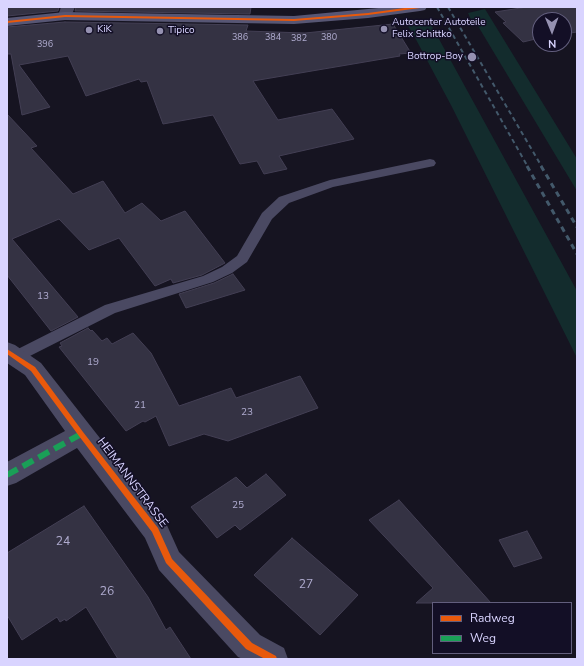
<!DOCTYPE html>
<style>
body{margin:0}
#map{position:relative;width:584px;height:666px;overflow:hidden;background:#161421;font-family:"Nunito Sans",sans-serif}
canvas{display:block}
.frame{position:absolute;inset:0;border:8px solid #d9d4ff;pointer-events:none}
.legend{position:absolute;left:432px;top:602px;width:140px;height:52px;box-sizing:border-box;background:#130f26;border:1px solid #625e7d;margin:0;padding:5px 7px;list-style:none;font-size:12px;color:#d9d4ff}
.legend li{display:flex;align-items:center;gap:8px;height:20px}
.legend b{width:20px;border:1px solid #625e7d}
.north{position:absolute;left:532px;top:12px;width:40px;height:40px;box-sizing:border-box;background:#130f26;border:1px solid #625e7d;border-radius:50%;rotate:179deg;font-size:11px;font-weight:700;line-height:16px;text-align:center;color:#d9d4ff}
.north::after{content:'';display:block;margin:auto;width:14px;height:18px;background:#9591b1;clip-path:polygon(50% 0,100% 100%,50% 72%,0 100%)}
</style>
<div id="map">
<canvas width="584" height="666"></canvas>
<div class="frame"></div>
<ul class="legend">
<li><b style="height:5px;background:#e8590c"></b>Radweg</li>
<li><b style="height:5px;background:#1a9f57"></b>Weg</li>
</ul>
<div class="north">N</div>
</div>
<script>
const ctx = document.querySelector('canvas').getContext('2d');
ctx.lineJoin = 'round';
function paint(path, color) { ctx.fillStyle = color; ctx.fill(path, 'evenodd'); }
const shape = rows => new Path2D(rows.map(r => 'M' + r).join(''));
function trace(path, color, width, dash) { ctx.strokeStyle = color; ctx.lineWidth = width; ctx.lineCap = dash ? 'butt' : 'round'; ctx.setLineDash(dash || []); ctx.stroke(path); }
function write(font, color, halo, rows, align = 'center') {
  ctx.font = font + ' "Nunito Sans",sans-serif'; ctx.lineWidth = 3; ctx.setLineDash([]); ctx.textBaseline = 'middle'; ctx.strokeStyle = halo; ctx.fillStyle = color; for (const [text, x, y, turn = 0] of rows) {
    ctx.save(); ctx.translate(x, y); ctx.rotate((+turn || 0) * Math.PI / 180); ctx.textAlign = isNaN(turn) ? turn : align; if (halo) ctx.strokeText(text, 0, 0); ctx.fillText(text, 0, 0); ctx.restore();
  }
}
paint(shape([
 [485,9,577,159,577,191,478,26,474,26,468,13],
 [428,19,577,291,577,358,452,107,412,32,405,22]
]), '#132c2d');
const building = shape([
 [7,7,59,7,58,11,7,16,7,7],
 [76,7,251,7,250,14,75,11,76,7],
 [527,7,577,7,577,32,564,34,564,20,540,20,540,38,523,42,503,23,506,22,495,12,527,7],
 [65,22,248,25,246,31,305,33,393,24,411,53,399,54,400,56,253,81,278,120,332,109,354,139,279,156,287,169,264,174,257,161,240,164,213,115,163,124,147,81,141,82,139,79,86,96,68,56,19,65,50,107,22,115,11,54,7,54,7,27,65,22],
 [7,114,37,146,31,148,73,194,103,181,125,213,142,203,161,221,185,211,225,263,202,275,173,283,171,279,155,286,119,238,89,250,59,219,12,239,78,317,51,331,7,275,7,114],
 [233,274,245,290,186,308,179,294,214,283,233,274],
 [88,328,91,331,92,330,102,341,107,338,112,344,133,333,151,353,179,406,231,388,236,398,300,376,318,408,228,441,204,434,169,446,156,416,145,422,143,421,126,431,59,347,62,346,60,343,88,328],
 [266,474,286,495,240,530,235,525,217,538,191,507,236,477,247,488,266,474],
 [399,500,491,603,416,603,433,588,369,520,399,500],
 [84,506,148,597,166,630,170,627,191,659,118,659,86,607,66,621,65,619,60,622,57,617,22,640,7,615,7,553,84,506],
 [527,531,542,558,514,567,499,540,527,531],
 [292,538,358,595,320,635,254,575,292,538]
]);
paint(building, '#343243');
trace(building, '#433f54', 1);
paint(shape([
 [430,159,434,160,436,163,434,166,333,187,289,203,272,219,247,262,232,273,213,282,115,313,20,361,15,363,10,361,7,357,10,353,105,305,203,276,222,267,237,256,262,213,279,197,330,180,430,159]
]), '#4a4962');
paint(shape([
 [61,7,75,7,70,19,65,20,60,19,58,16,61,7],
 [7,342,15,345,41,363,165,521,179,552,260,635,284,648,288,659,243,659,238,657,159,570,145,538,77,448,16,483,7,486,7,462,65,431,25,375,7,363,7,342]
]), '#4a4962');
paint(shape([
 [389,7,427,7,425,10,420,11,368,18,294,24,65,20,7,26,7,18,65,12,294,16,389,7]
]), '#575674');
trace(shape([
 [437,7,528,167],
 [448,7,542,167]
]), '#43596b', 2, [4.5, 3.5]);
trace(shape([
 [527,166,577,254],
 [541,166,577,227]
]), '#43596b', 3, [5.5, 4.5]);
trace(shape([
 [7,475,81,434]
]), '#1a9f57', 6, [12, 6]);
paint(shape([
 [412,7,422,7,420,8,368,15,294,21,65,17,7,23,7,21,65,15,294,19,368,13,412,7],
 [7,349,35,367,83,432,158,528,172,559,252,643,276,656,277,659,265,659,246,649,166,563,152,532,79,436,31,371,7,354,7,349]
]), '#e8590c');
for (const [x, y, r, color] of [
 [384,29,4,"#9591b1"],
 [89,30,4,"#9591b1"],
 [160,31,4,"#9591b1"],
 [472,57,5,"#9591b1"]
]) { const dot = new Path2D(); dot.arc(x, y, r, 0, 2 * Math.PI); ctx.fillStyle = color; ctx.fill(dot); trace(dot, '#130f26', 1.5); }
write('9px', '#b0acd0', null, [
 ["386",240,38],
 ["384",273,38],
 ["380",329,38],
 ["382",299,39],
 ["396",45,45]
]);
write('10px', '#d9d4ff', '#130f26', [
 ["Autocenter Autoteile",392,23],
 ["Felix Schittko",392,35],
 ["KiK",97,30],
 ["Tipico",168,31],
 ["Bottrop-Boy",463,57,"right"]
], 'left');
write('10px', '#b0acd0', null, [
 ["13",43,297],
 ["19",93,363],
 ["21",140,406],
 ["23",247,413],
 ["25",238,506]
]);
write('12px', '#d9d4ff', '#130f26', [
 ["HEIMANNSTRASSE",132,483,53]
]);
write('12px', '#b0acd0', null, [
 ["24",63,542],
 ["27",306,585],
 ["26",107,592]
]);
</script>
